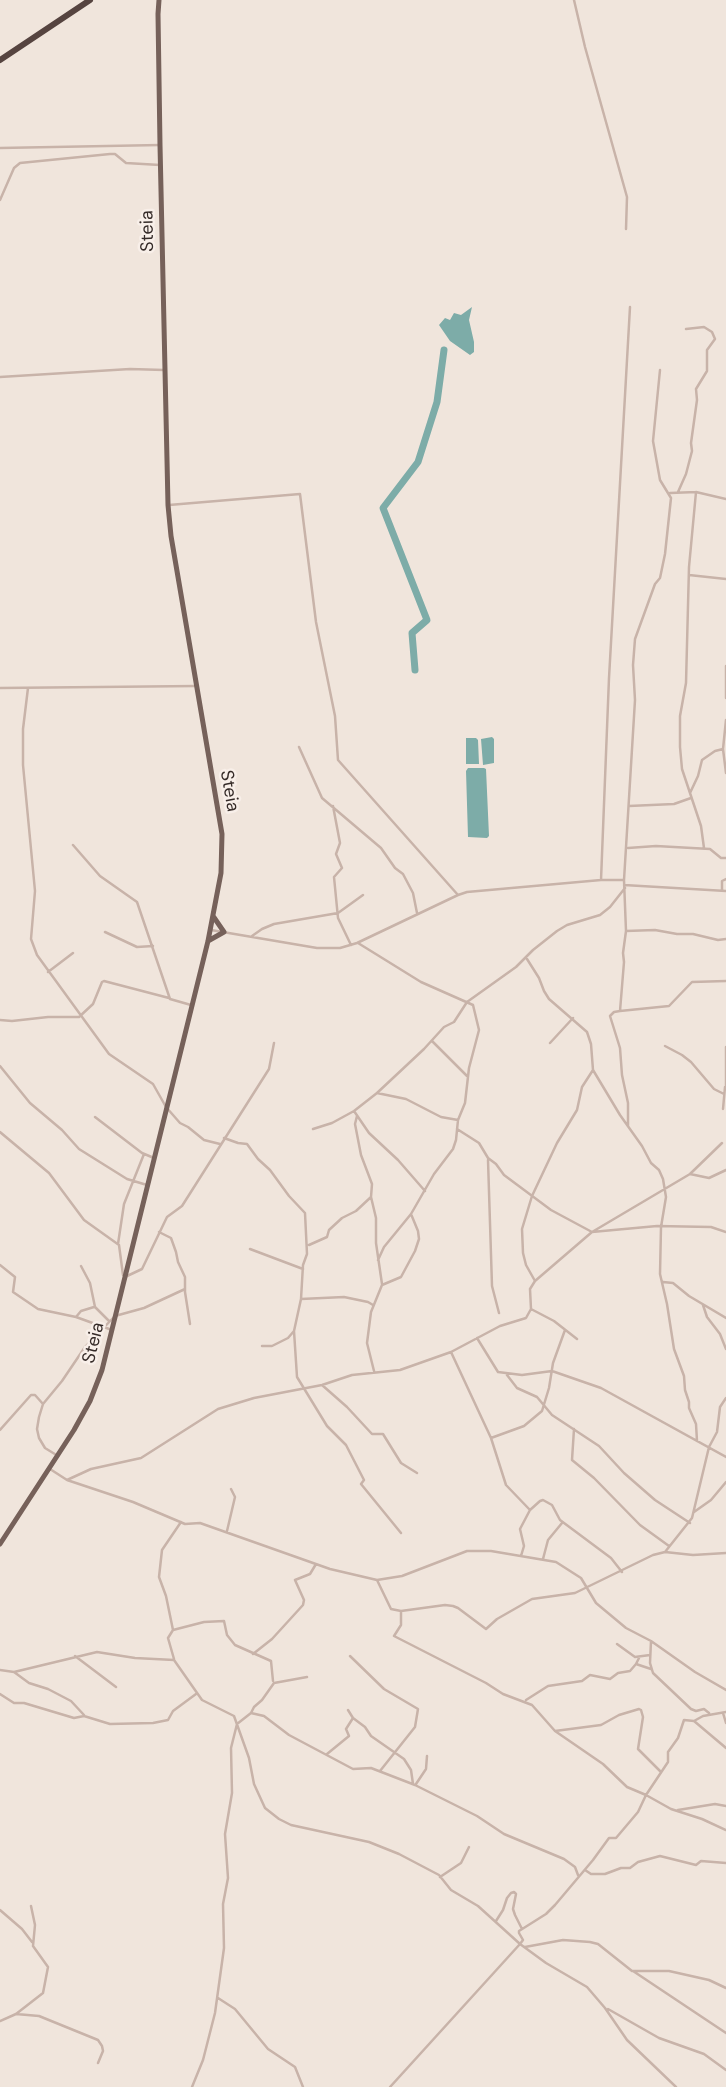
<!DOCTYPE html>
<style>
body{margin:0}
canvas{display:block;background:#f0e5dc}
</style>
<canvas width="726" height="2087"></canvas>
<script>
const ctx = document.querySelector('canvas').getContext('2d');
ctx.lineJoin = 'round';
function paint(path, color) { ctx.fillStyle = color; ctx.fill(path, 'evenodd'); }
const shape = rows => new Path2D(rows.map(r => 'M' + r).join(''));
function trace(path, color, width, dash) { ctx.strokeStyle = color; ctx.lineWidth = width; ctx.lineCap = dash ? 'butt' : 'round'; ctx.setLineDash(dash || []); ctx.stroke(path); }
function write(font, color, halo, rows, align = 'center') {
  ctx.font = font + ' "DM Sans",sans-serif'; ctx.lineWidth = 5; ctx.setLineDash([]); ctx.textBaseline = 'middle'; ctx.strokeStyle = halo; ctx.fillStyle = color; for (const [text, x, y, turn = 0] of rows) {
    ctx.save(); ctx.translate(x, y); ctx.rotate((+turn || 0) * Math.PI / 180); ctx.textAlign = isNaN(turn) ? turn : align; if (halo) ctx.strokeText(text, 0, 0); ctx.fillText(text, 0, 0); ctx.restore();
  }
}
paint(shape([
 [472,307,469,320,474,342,474,352,470,355,450,341,439,325,445,318,450,320,454,313,461,315],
 [492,737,494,739,494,763,483,765,481,739],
 [466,738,476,738,478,740,479,764,466,764],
 [468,768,484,768,486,769,489,836,487,838,468,837,466,771]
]), '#7daca8');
trace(shape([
 [415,670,412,633,427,620,383,508,418,462,437,402,444,350]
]), '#7daca8', 7);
trace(shape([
 [574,0,585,47,627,197,626,229],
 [0,148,160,145],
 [0,200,14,168,20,163,110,154,115,154,126,163,160,165],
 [0,377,130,369,164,370],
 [678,492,686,474,692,451,691,443,697,400,696,389,707,371,707,350,715,339,712,332,704,327,686,329],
 [696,492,689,567,686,683,680,716,680,747,682,769,701,826,704,848],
 [670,493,696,492,726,499],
 [169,505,300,494,316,622,335,716,338,760,458,895],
 [689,575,726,579],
 [726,666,726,698],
 [0,688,196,686],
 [28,688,23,729,23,765,35,891,31,939,37,955,109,1054,153,1084,166,1107,180,1123,188,1127,204,1140,220,1144],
 [726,720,723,749,726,773],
 [299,747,322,798,381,848,395,868,403,874,413,893,417,913],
 [690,793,698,776,702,760,715,751,723,749],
 [333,806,340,843,336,854,342,868,334,877,338,918,351,945],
 [629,806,674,804,691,798],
 [73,845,100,876,137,902,170,999,191,1005],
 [628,848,656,846,710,849,721,858,726,858],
 [601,880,609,678,630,307],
 [624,885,726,891],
 [722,890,722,881,726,879],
 [211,930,317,948,340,948,357,943,458,895,467,892,601,880,624,880],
 [626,931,655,930,677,934,693,934,718,940,726,939],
 [105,932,137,947,153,946],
 [252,936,262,929,274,924,338,913,363,895],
 [358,943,421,982,473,1005,479,1030,469,1068,465,1103,458,1120,456,1140,453,1149,434,1174,411,1214,384,1247,378,1260],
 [527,959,539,978,544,991,549,999,587,1032,591,1044,593,1070,620,1115,642,1146,651,1163,659,1170,663,1179,666,1197,661,1227,660,1274,667,1304,674,1349,684,1376,685,1390,689,1402,689,1408,696,1424,697,1441],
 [48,972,73,953],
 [620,1011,624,962,623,953,626,931,624,880,635,700,633,665,635,639,655,584,660,578,665,554,671,498,660,480,653,441,660,370],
 [0,1020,12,1021,48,1017,79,1017,93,1004,102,982,104,981,169,998],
 [432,1041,468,1077],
 [550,1043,573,1018],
 [665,1046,682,1055,691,1062,714,1089,724,1094],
 [726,1047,726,1087],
 [0,1066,30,1103,62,1130,79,1149,127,1179,147,1185],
 [377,1093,406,1099,441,1117,458,1120],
 [723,1109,725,1087],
 [354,1111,369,1133,398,1160,425,1191],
 [357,1116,355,1124,361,1155,372,1184,371,1197,376,1218,376,1243,382,1284],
 [95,1117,142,1153,154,1158],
 [628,1126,628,1103,622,1075,620,1048,610,1016,614,1012,620,1011,669,1006,692,982,726,981],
 [313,1129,332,1123,354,1111,377,1093,424,1049,444,1027,454,1022,467,1002,516,967,533,950,557,931,567,925,600,915,610,907,625,888],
 [457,1129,479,1143,488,1158,496,1164,504,1175,551,1210,592,1232,657,1226,711,1227,726,1232],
 [0,1132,49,1173,84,1220,119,1245,123,1275],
 [224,1138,238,1143,247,1144,258,1159,270,1170,289,1196,305,1213,307,1254,303,1265,301,1299,294,1331,297,1377,327,1426,346,1445,364,1480,361,1484,401,1533],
 [488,1160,492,1286,499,1313],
 [690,1174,722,1143],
 [159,1232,171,1238,176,1252,178,1262,185,1277,185,1292,190,1324],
 [118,1244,124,1204,144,1154],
 [309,1245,327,1237,329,1230,342,1218,356,1211,371,1197],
 [250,1249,303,1269],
 [0,1265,15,1277,13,1292,38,1309,76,1317,112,1330],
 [81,1266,90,1283,95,1307,109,1321],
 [125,1277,142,1269,167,1217,182,1206,269,1069,274,1043],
 [535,1281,526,1265,523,1253,522,1229,532,1196,557,1143,577,1110,582,1087,593,1070],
 [663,1282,673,1283,689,1296,726,1318],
 [301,1299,344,1297,368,1302,373,1305],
 [703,1305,707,1317,720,1334,726,1349],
 [531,1309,554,1321,577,1339],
 [76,1317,81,1311,94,1307],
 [477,1338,498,1372,522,1375,552,1371,601,1388,726,1457],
 [262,1346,272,1346,288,1338,294,1331],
 [451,1352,491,1438,506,1485,530,1510],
 [374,1371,367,1343,371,1312,382,1285,401,1277,415,1251,419,1239,418,1231,411,1214],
 [507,1375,517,1388,537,1397,552,1415,599,1446,624,1473,655,1500,690,1523],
 [322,1385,347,1407,372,1434,383,1434,401,1463,417,1473],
 [574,1429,572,1460,594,1478,640,1525,669,1546],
 [0,1430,31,1395,35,1395,43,1404],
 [491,1438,524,1426,542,1411,549,1388,553,1363,565,1330],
 [58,1456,45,1448,39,1438,37,1429,39,1417,43,1404,62,1381,85,1347,115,1316,144,1308,185,1289],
 [50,1469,67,1480,133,1502,185,1524,200,1523,330,1569,377,1580,402,1576,467,1551,491,1551,556,1562,581,1578,596,1603,626,1628,651,1641,695,1672,726,1690],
 [67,1480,91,1469,141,1458,218,1409,254,1398,322,1385,352,1375,400,1370,451,1352,500,1326,526,1318,531,1309,530,1289,535,1281,592,1232,690,1174,709,1178,726,1170],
 [694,1512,711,1500,726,1482],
 [227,1531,235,1497,231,1489],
 [665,1552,692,1518,709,1447,717,1432,720,1407,726,1398],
 [521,1556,524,1546,520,1529,530,1510,540,1501,543,1500,552,1505,560,1520,611,1558,622,1572],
 [543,1559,548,1540,562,1523],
 [377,1580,391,1609,401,1611,445,1605,453,1606,458,1608,486,1629,497,1619,532,1599,575,1593,653,1555,665,1552,693,1555,726,1553],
 [401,1611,401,1625,394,1636,486,1683,503,1694,532,1705,555,1731,603,1764,627,1787,646,1795,671,1809,702,1819,726,1830],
 [173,1630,204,1622,224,1621,227,1635,235,1645,271,1661,273,1681],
 [651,1641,650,1663,653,1673,691,1709,696,1711,704,1709,709,1713],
 [617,1644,635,1657,650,1655],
 [253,1654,272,1639,303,1605,304,1600,295,1580,310,1574,316,1564],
 [75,1656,116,1687],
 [350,1656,384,1689,418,1709,415,1727,380,1771],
 [639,1658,636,1664,651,1669],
 [174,1659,168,1638,173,1630,166,1596,159,1577,162,1550,181,1522],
 [0,1670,14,1672,97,1652,135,1658,174,1660,202,1700,234,1716,249,1758,254,1784,265,1808,279,1819,291,1825,369,1842,399,1854,439,1875,451,1890,478,1906,520,1944,546,1963,587,1987,605,2008,627,2040,676,2087],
 [14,1672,29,1683,48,1689,71,1701,84,1715],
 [0,1694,14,1703,24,1703,74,1718,84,1716,110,1724,153,1723,168,1720,173,1711,196,1694],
 [526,1700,548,1686,582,1681,590,1675,610,1679,618,1673,630,1671,636,1664],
 [348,1710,353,1718,365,1727,371,1736,404,1759,411,1770,413,1784],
 [251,1713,264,1716,289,1735,353,1769,371,1768,415,1785,477,1816,504,1834,564,1859,575,1867,578,1875],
 [723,1713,726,1723],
 [694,1721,726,1748],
 [555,1731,601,1725,619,1715,639,1709,641,1710,643,1717,638,1749,660,1771],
 [327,1754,349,1736,346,1729,353,1718],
 [416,1784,426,1769,427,1756],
 [678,1810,715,1804,726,1806],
 [585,1870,591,1874,605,1874,621,1868,630,1868,638,1862,660,1856,696,1865,701,1861,726,1863],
 [440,1877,461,1863,469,1847],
 [0,1910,22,1929,32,1942],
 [496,1921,503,1910,507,1898,511,1893,514,1892,516,1894,513,1909,515,1915,522,1929],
 [525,1947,563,1940,590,1942,598,1944,632,1971,669,1971,709,1980,726,1988],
 [633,1971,726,2033],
 [218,1998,235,2009,268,2049,295,2067,303,2087],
 [608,2009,659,2038,704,2054,726,2070],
 [16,2014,39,2016,98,2040,102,2046,103,2051,98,2063],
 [0,2021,16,2014,43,1993,48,1967,33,1946,35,1925,31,1906],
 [192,2087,203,2060,215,2013,224,1948,223,1904,228,1878,225,1834,232,1793,231,1748,237,1724,251,1713,254,1707,262,1700,274,1683,307,1677],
 [390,2087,520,1944,523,1940,519,1933,519,1931,546,1914,555,1905,593,1860,609,1838,616,1838,638,1812,646,1795,668,1762,668,1752,678,1738,684,1720,694,1721,703,1716,726,1712]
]), '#c8b3a9', 2.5);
trace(shape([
 [208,941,224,932,213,916],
 [0,1544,74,1430,90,1401,102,1370,208,941,221,873,222,834,171,536,168,505,160,145,158,14,159,0]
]), '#76615a', 5);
trace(shape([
 [0,60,90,0]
]), '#564440', 6);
write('18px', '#352b28', '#f8efe9', [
 ["Steia",148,231,-91],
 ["Steia",229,791,80],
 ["Steia",94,1343,-76]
]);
</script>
